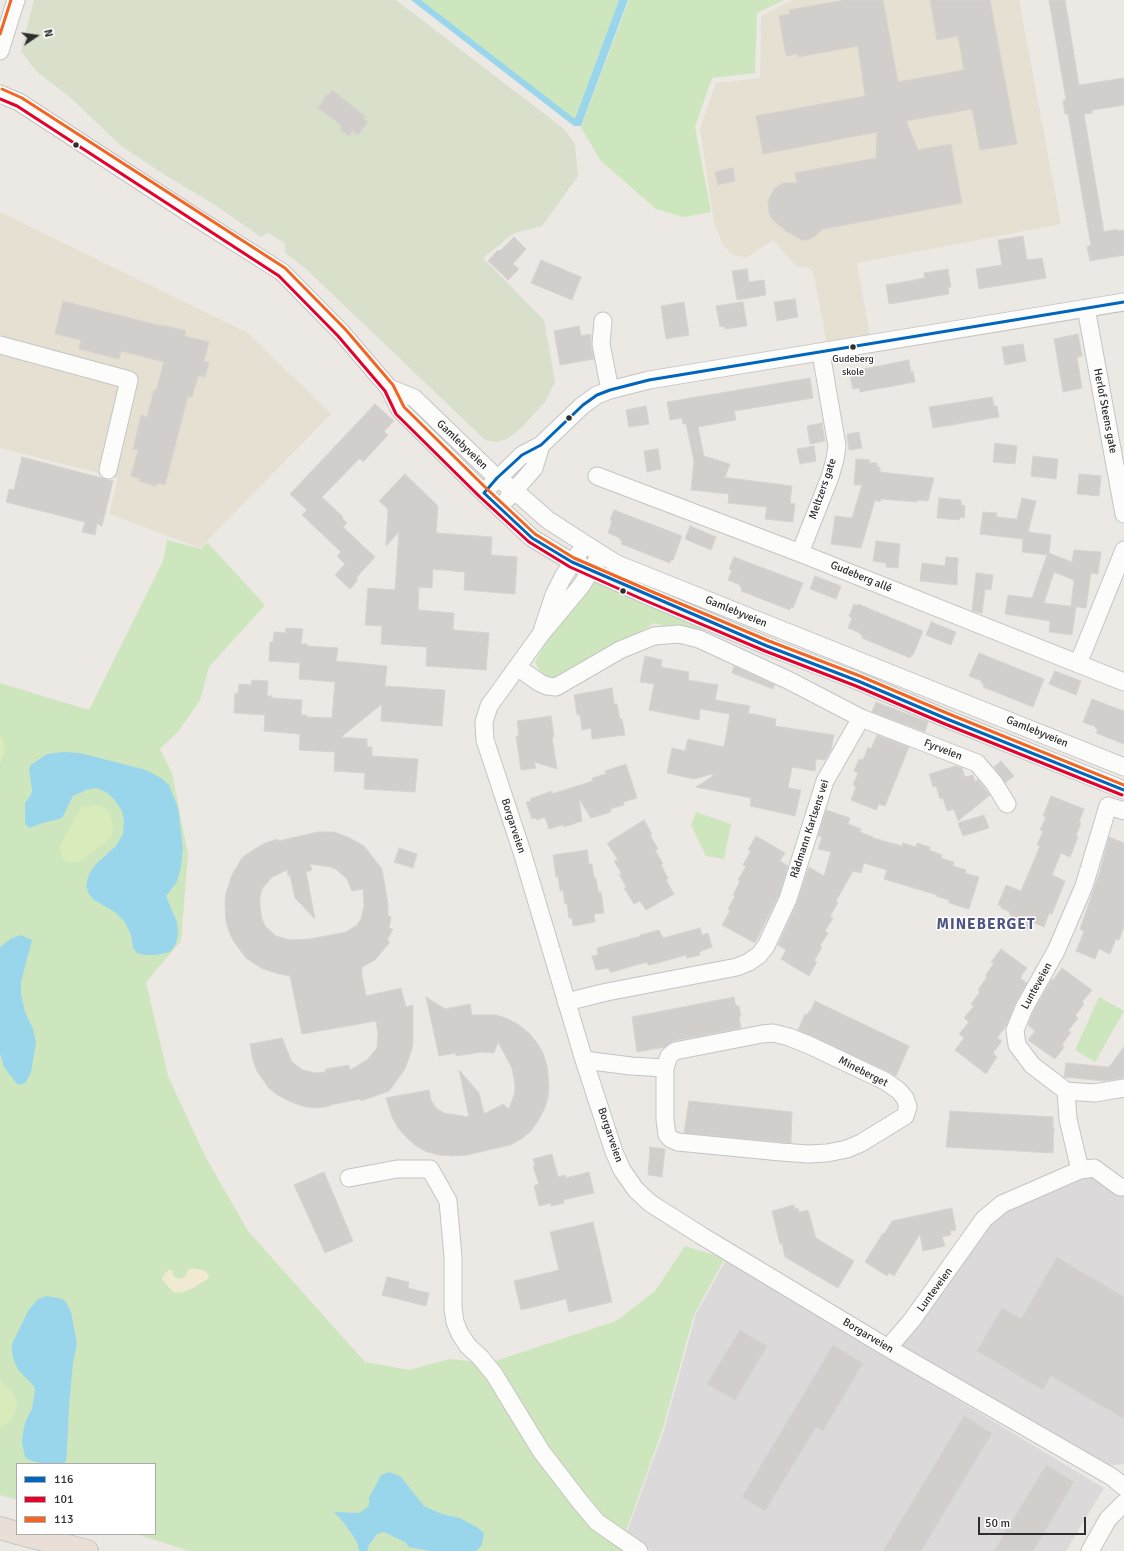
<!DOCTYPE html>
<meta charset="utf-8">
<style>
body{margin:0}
#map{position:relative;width:1124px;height:1551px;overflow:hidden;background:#ece8e4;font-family:Signika,sans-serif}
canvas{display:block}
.legend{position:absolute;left:16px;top:1463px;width:140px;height:72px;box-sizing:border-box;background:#fff;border:1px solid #ababab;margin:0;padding:5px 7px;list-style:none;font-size:12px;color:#2e2e2e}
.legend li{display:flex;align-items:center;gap:8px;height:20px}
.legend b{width:20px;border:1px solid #ababab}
.north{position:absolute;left:16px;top:16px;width:40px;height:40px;-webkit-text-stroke:3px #fff;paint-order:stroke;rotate:77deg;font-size:11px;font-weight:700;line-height:16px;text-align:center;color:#2e2e2e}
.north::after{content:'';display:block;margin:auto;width:14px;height:18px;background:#2e2e2e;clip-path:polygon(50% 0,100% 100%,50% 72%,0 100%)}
.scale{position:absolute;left:978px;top:1517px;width:108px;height:18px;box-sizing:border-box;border:2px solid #2e2e2e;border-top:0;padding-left:5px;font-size:12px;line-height:14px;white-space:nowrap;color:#2e2e2e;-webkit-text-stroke:3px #fff;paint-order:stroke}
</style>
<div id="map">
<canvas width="1124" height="1551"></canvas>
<ul class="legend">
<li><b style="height:5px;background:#0065bd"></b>116</li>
<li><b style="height:5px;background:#e4002b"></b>101</li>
<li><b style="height:5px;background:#f26522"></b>113</li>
</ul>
<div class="north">N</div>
<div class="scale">50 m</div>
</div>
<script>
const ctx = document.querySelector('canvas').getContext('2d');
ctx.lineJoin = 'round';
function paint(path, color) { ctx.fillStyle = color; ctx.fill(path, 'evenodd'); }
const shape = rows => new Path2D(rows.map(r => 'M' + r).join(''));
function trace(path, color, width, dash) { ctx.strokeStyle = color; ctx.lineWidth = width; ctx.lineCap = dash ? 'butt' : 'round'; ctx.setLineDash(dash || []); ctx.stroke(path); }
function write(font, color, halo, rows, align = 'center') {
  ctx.font = font + ' Signika,sans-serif'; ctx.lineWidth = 3; ctx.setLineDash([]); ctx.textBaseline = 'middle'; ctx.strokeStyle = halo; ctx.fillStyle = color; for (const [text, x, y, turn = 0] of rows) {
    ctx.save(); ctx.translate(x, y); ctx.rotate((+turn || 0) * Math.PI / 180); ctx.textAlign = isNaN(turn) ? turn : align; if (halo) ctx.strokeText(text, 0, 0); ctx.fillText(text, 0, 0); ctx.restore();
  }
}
paint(shape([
 [1079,1176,1092,1176,1124,1191,1124,1464,1104,1466,899,1344,995,1216],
 [726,1260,1104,1488,1066,1551,652,1551,626,1535,664,1430,696,1314]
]), '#dcd9db');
paint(shape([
 [793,0,1019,0,1061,224,857,263,870,336,827,343,813,272,810,268,796,266,773,240,746,258,731,254,723,245,714,223,700,128,716,83,760,78,761,16],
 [0,212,248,333,331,414,200,548,109,514,118,478,0,448]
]), '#e6e0d3');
paint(shape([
 [421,0,619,0,575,120],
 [629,0,784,0,757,13,755,73,712,78,695,127,711,212,684,217,656,209,600,160,581,127],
 [167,540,201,549,207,542,265,605,209,667,200,700,178,732,160,749,172,773,188,854,181,941,146,982,168,1076,205,1156,248,1231,365,1362,409,1370,449,1359,489,1363,616,1321,655,1291,685,1246,725,1258,694,1315,663,1428,620,1548,625,1551,189,1551,136,1534,155,1534,155,1464,17,1464,17,1500,0,1495,0,683,89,710,163,561],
 [578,574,702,627,698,635,683,634,655,623,566,677,553,680,541,673,535,662,574,589],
 [696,812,731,824,724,859,706,856,691,825],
 [1099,997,1124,1011,1095,1062,1075,1050]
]), '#cee6be');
paint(shape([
 [191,1268,203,1270,208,1274,209,1276,208,1279,191,1289,180,1293,173,1292,162,1279,163,1276,168,1270,172,1270,174,1277,179,1279,185,1277,189,1269]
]), '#f0ead3');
paint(shape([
 [34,0,396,0,564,129,575,144,578,176,542,226,514,233,483,258,544,320,555,382,545,402,518,431,507,439,496,442,485,440,305,268,285,253,285,243,268,233,261,237,212,203,165,175,120,145,70,97,36,71,21,51]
]), '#d8e0cc');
paint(shape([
 [0,735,3,738,5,749,0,764],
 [95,805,102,806,110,814,113,827,112,835,107,841,86,857,80,861,69,863,64,860,61,854,60,848,63,840,81,808],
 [0,1377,2,1382,12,1392,16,1399,17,1404,16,1411,10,1422,0,1428]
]), '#d9eabb');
paint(shape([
 [411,0,421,0,575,119,619,0,628,0,581,126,574,126],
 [64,752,80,753,146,770,161,778,169,785,178,808,183,848,181,867,177,882,166,896,177,922,178,934,176,944,170,952,156,955,145,955,137,953,133,948,131,935,125,922,115,912,94,900,89,894,86,886,89,874,96,864,116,846,123,834,124,821,122,811,114,799,106,792,96,788,86,790,73,796,62,818,43,823,29,828,25,823,25,803,31,795,32,789,29,770,31,765,47,754],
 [21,935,32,940,21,982,21,994,25,1012,33,1029,36,1043,31,1072,26,1082,21,1085,17,1084,4,1067,0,1053,0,947,12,938],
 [46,1296,59,1298,64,1300,67,1304,71,1312,77,1344,73,1363,69,1406,67,1452,66,1461,63,1464,40,1463,29,1460,25,1457,22,1442,23,1432,26,1420,32,1409,35,1390,34,1386,19,1371,14,1361,12,1352,12,1344,28,1311,38,1299],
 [389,1472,400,1476,424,1506,442,1514,460,1518,478,1528,484,1533,482,1545,476,1551,430,1551,409,1547,405,1542,384,1532,377,1534,369,1545,367,1551,359,1551,358,1545,354,1537,344,1523,334,1512,359,1513,369,1506,369,1498,381,1475]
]), '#99d6ec');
const building = shape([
 [844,0,883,0,898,82,964,70,958,36,937,40,930,0,990,0,1017,144,980,150,972,109,906,121,918,150,951,144,962,203,823,229,814,237,807,240,802,240,786,231,772,219,769,213,768,201,774,189,783,183,797,183,795,173,876,158,877,132,763,154,756,116,865,96,858,46,798,57,798,54,786,56,779,16,790,14,789,10,844,0],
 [1049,0,1065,0,1079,85,1124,78,1124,105,1092,110,1092,113,1084,114,1104,232,1117,229,1117,231,1124,230,1124,255,1090,261,1087,246,1091,246,1068,114,1065,114,1063,100,1066,100,1049,0],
 [332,90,365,116,363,119,368,122,358,135,353,131,349,136,340,129,342,126,318,108,327,94,329,95,332,90],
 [733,168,735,181,718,185,715,172,733,168],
 [1023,236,1027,260,1042,258,1046,278,979,289,976,269,1002,265,998,240,1023,236],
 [514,237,526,249,513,264,519,269,508,280,488,261,498,250,500,251,514,237],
 [541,260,581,277,572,300,531,283,541,260],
 [747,269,749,282,764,280,766,295,737,300,732,271,747,269],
 [948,269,951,287,948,287,949,294,889,304,886,285,925,278,924,273,948,269],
 [795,299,798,317,777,321,774,302,795,299],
 [63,301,161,326,162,325,186,331,184,336,209,342,204,361,209,362,205,377,198,376,192,397,188,396,165,485,157,483,156,486,139,481,140,479,131,476,138,450,133,449,141,415,147,417,154,390,156,391,164,362,121,351,119,359,79,349,81,340,55,334,63,301],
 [684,302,689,335,666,339,661,306,684,302],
 [743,302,747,326,725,329,724,326,720,327,716,306,743,302],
 [579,326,581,336,591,334,591,346,594,359,560,365,554,331,579,326],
 [1078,334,1082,356,1077,357,1082,388,1063,392,1054,339,1078,334],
 [1023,344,1026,361,1005,365,1002,347,1023,344],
 [909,360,911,372,913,371,915,382,860,392,859,388,853,389,849,372,909,360],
 [810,378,813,398,734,411,736,420,698,427,704,456,730,464,725,477,722,477,792,486,790,503,795,504,793,522,765,519,767,507,728,503,729,494,691,490,694,461,686,424,683,424,682,418,670,420,667,402,810,378],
 [992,397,994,406,997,406,999,417,933,428,929,407,992,397],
 [375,404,394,421,384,431,388,435,363,462,360,458,322,497,343,517,342,518,347,523,343,527,375,557,356,578,358,580,350,589,335,575,345,564,337,556,341,552,302,515,307,510,290,494,375,404],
 [646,406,649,424,629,427,626,410,646,406],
 [822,423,825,441,810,444,807,426,822,423],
 [859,432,862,448,849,450,847,434,859,432],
 [995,443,1017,446,1015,464,993,462,995,443],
 [814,446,816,461,800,464,797,449,814,446],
 [658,449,661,469,647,472,644,451,658,449],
 [1033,456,1058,459,1056,479,1031,476,1033,456],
 [22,457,113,481,102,526,97,524,95,535,82,532,85,522,6,502,9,489,14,490,22,457],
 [856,459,870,460,869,463,877,463,877,467,880,467,880,472,934,478,928,501,917,500,917,502,881,499,880,502,875,500,861,548,831,544,835,516,852,518,862,485,854,485,856,459],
 [405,474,438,506,436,533,492,537,491,555,517,557,515,594,464,590,465,572,433,569,432,588,419,587,418,610,454,613,453,630,489,633,486,670,426,666,427,647,381,644,382,626,365,625,368,588,395,590,399,532,386,546,388,509,379,501,405,474],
 [1079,474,1101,476,1099,496,1077,494,1079,474],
 [939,498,961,500,961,505,965,506,964,518,960,517,959,520,937,518,939,498],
 [1022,498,1036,501,1028,532,1051,535,1049,553,1072,562,1074,550,1101,552,1098,574,1091,573,1086,608,1071,606,1074,580,1054,572,1044,603,1076,607,1072,635,1049,632,1050,621,1005,614,1008,595,1032,598,1047,555,1022,552,1023,539,980,534,983,512,997,513,996,517,1017,519,1022,498],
 [614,510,682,536,673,560,671,560,670,563,621,544,622,541,620,540,620,538,608,533,612,521,610,520,614,510],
 [690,526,716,537,711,550,685,539,690,526],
 [876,541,900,544,898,568,886,567,886,563,873,561,876,541],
 [734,557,803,583,793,608,791,607,790,610,741,591,742,588,740,587,740,585,728,580,732,570,729,569,734,557],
 [946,557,958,558,957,585,920,581,922,563,945,566,946,557],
 [976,573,993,575,991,590,985,589,982,613,972,611,976,573],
 [815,576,841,586,836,599,810,589,815,576],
 [854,604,857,606,858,604,923,631,913,655,912,655,910,658,862,638,863,636,860,634,860,633,848,628,852,618,849,616,854,604],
 [931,622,956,632,951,645,926,635,931,622],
 [286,628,303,629,301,644,307,644,307,646,338,648,336,661,387,666,385,686,445,690,442,726,381,721,382,704,341,737,367,739,367,747,372,747,372,756,418,759,415,792,364,789,365,773,334,771,335,752,299,750,300,734,264,731,265,715,234,713,235,693,238,694,239,684,251,685,252,680,268,681,267,696,272,696,272,698,302,700,301,715,307,715,306,717,332,718,335,682,299,679,300,663,269,661,270,642,273,642,274,632,286,633,286,628],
 [979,653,1044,679,1033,707,983,687,984,684,981,683,982,681,969,676,979,653],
 [645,656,662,660,661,667,689,672,688,680,718,685,715,700,750,706,748,713,776,719,775,726,834,735,831,750,825,760,816,759,815,771,792,767,788,788,801,790,795,816,750,806,751,798,696,787,713,776,712,774,694,779,667,773,672,748,685,751,688,739,724,747,730,714,700,709,699,720,649,710,654,684,640,682,645,656],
 [734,666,775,685,773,689,732,673,734,666],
 [1055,671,1081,681,1076,695,1049,684,1055,671],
 [612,688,614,704,617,704,620,719,622,719,625,735,592,739,591,728,582,730,580,715,577,715,574,695,612,688],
 [1092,699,1124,711,1124,744,1096,733,1098,730,1095,728,1096,727,1083,722,1092,699],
 [876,702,928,722,925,732,872,712,876,702],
 [551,716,554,737,552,737,557,769,534,762,536,768,521,770,516,736,519,736,517,721,551,716],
 [877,735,909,747,885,806,879,804,876,810,851,800,856,787,853,785,858,773,854,771,859,759,863,760,868,747,871,749,877,735],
 [1001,761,1014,776,1005,783,994,767,1001,761],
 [626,764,637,798,623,802,624,805,610,809,611,812,591,818,579,799,582,821,564,827,563,825,549,829,545,817,537,820,536,818,532,819,526,802,531,801,530,799,552,791,551,794,593,781,592,778,606,774,605,771,626,764],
 [956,766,962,768,965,777,973,775,975,782,978,780,990,795,958,821,954,809,947,811,943,798,940,799,936,786,933,787,929,774,956,766],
 [1051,796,1084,809,1079,822,1081,823,1076,836,1078,837,1070,857,1061,853,1052,875,1065,881,1052,914,1049,913,1044,927,1032,922,1029,930,1008,922,1011,915,1009,914,1010,912,1001,908,1001,906,998,905,1006,885,1021,891,1040,846,1037,845,1043,831,1040,830,1046,817,1043,816,1051,796],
 [826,810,850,818,848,824,861,829,860,832,873,837,873,838,902,846,903,843,916,847,917,843,930,847,929,850,942,855,941,858,954,862,953,866,966,870,965,873,979,877,969,909,949,903,949,900,936,896,937,895,884,879,887,870,864,863,861,873,853,871,836,901,838,903,830,916,833,918,825,931,828,933,820,946,822,947,814,961,817,962,809,976,789,964,781,959,786,950,778,945,797,903,809,867,824,876,831,852,818,849,822,837,818,836,826,810],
 [984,815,989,828,963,836,958,823,984,815],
 [644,820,652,834,650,835,658,849,655,850,663,864,661,865,668,878,666,880,674,894,646,910,640,901,634,904,624,888,627,888,619,874,622,874,614,861,618,860,607,843,644,820],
 [318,832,334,832,350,838,364,846,382,869,388,904,388,916,391,917,389,928,393,929,387,940,390,942,375,960,362,967,362,975,366,996,401,988,406,1007,413,1005,413,1040,412,1049,405,1069,389,1091,361,1101,360,1099,330,1105,330,1106,318,1108,306,1107,291,1102,276,1094,268,1087,257,1071,253,1061,250,1044,282,1038,292,1062,303,1070,315,1073,325,1072,326,1069,349,1065,350,1070,367,1060,377,1048,378,1034,376,1021,302,1034,290,976,279,974,261,968,246,958,234,942,230,934,226,922,225,902,226,893,232,875,242,858,250,852,265,843,278,839,278,841,318,832],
 [310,864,331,867,337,870,347,879,352,891,363,889,364,906,361,919,357,925,346,932,310,939,290,940,276,936,265,926,262,919,260,907,260,897,262,889,272,877,287,870,288,876,290,875,295,898,315,919,306,872,312,870,310,864],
 [756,836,785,853,780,861,788,866,779,895,755,943,722,925,730,911,728,909,735,896,733,895,740,881,738,880,746,866,743,865,751,851,748,850,756,836],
 [1109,837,1124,843,1124,926,1119,940,1116,939,1110,954,1099,949,1095,959,1076,951,1084,931,1080,929,1100,871,1109,837],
 [399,848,417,854,413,868,394,862,399,848],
 [587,850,589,864,592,864,594,878,596,878,598,892,601,892,604,913,594,914,595,922,573,926,572,918,569,918,567,904,565,904,563,890,560,891,558,877,556,877,553,855,587,850],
 [700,928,702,935,708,933,712,947,699,952,700,955,687,958,686,955,650,965,648,965,647,962,612,972,610,972,609,968,596,970,592,956,598,955,597,948,641,936,640,935,659,930,663,938,700,928],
 [1001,949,1027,968,1020,978,1027,983,1015,1004,1006,1026,997,1038,1002,1041,993,1053,997,1057,986,1074,955,1050,964,1038,959,1034,969,1022,964,1018,974,1006,971,1004,980,992,978,990,987,977,985,976,994,963,991,962,1001,949],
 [1062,968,1092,990,1082,1002,1084,1004,1075,1016,1078,1018,1068,1031,1071,1032,1062,1045,1064,1047,1055,1059,1028,1040,1035,1031,1028,1025,1033,1012,1052,979,1053,980,1062,968],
 [426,997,445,1009,470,1004,472,1015,496,1015,508,1019,519,1025,529,1033,537,1043,543,1053,547,1066,549,1085,548,1098,544,1110,538,1121,531,1131,521,1139,510,1145,467,1155,453,1156,440,1155,427,1152,416,1146,406,1137,398,1128,392,1117,386,1098,429,1090,431,1100,436,1108,444,1113,469,1117,459,1070,479,1093,484,1114,503,1104,509,1109,515,1092,515,1085,512,1068,498,1042,494,1053,482,1052,456,1056,456,1053,439,1056,426,997],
 [734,997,735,1003,737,1006,739,1006,741,1016,739,1017,741,1028,673,1041,665,1047,637,1052,632,1017,734,997],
 [815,1001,909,1046,896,1076,889,1072,798,1030,805,1014,807,1015,810,1010,811,1010,815,1001],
 [1124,1047,1124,1078,1105,1081,1064,1077,1066,1063,1109,1067,1124,1047],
 [689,1101,792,1112,791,1143,684,1133,689,1101],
 [950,1111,1053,1117,1053,1127,1054,1127,1053,1153,946,1147,950,1111],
 [650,1147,665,1149,662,1177,648,1175,650,1147],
 [552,1154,558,1177,565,1175,566,1178,589,1172,594,1193,563,1200,564,1203,551,1206,551,1203,539,1206,534,1186,539,1184,533,1166,535,1165,533,1159,552,1154],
 [324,1172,353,1241,325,1253,294,1185,324,1172],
 [794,1205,795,1209,798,1208,799,1212,808,1210,816,1238,854,1261,838,1288,785,1257,782,1243,780,1244,772,1211,794,1205],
 [952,1208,956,1230,950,1231,951,1235,942,1237,945,1246,923,1251,920,1234,894,1276,889,1273,887,1276,865,1262,883,1233,884,1234,892,1221,952,1208],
 [593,1222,612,1302,569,1312,566,1299,521,1310,514,1281,559,1270,550,1232,593,1222],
 [1057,1257,1124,1297,1124,1419,1051,1376,1043,1390,977,1351,1002,1308,1021,1319,1057,1257],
 [387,1277,409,1282,408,1288,429,1293,426,1306,382,1295,387,1277],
 [740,1330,767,1346,735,1400,707,1384,740,1330],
 [833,1345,863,1363,823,1431,816,1427,765,1511,742,1497,833,1345],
 [964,1416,992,1433,921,1551,883,1551,964,1416],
 [1046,1465,1074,1482,1033,1551,994,1551,1046,1465]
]);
paint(building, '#d1cecb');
trace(building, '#d7d4d0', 1);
const minor = shape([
 [0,51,16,0],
 [0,94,19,102,192,215,282,272,342,333,389,388,400,410,484,493,532,538,572,562,646,595,767,646,858,681,947,719,1124,790],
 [1086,308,1124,514],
 [603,321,601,344,610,390],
 [0,345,129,380,108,470],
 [389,388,414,398,497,478,515,491,548,520,585,544,617,564,1124,767],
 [597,476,800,553,1124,682],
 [489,487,522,455,541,445,583,405,597,395,610,390,649,380,1124,302],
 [508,498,534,468,541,445],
 [800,553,830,477,835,459,837,446,821,353],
 [601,554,581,586,541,634,489,706,484,722,485,740,522,852,584,1060,614,1152,622,1170,636,1190,650,1203,702,1236,888,1348,1112,1477,1124,1487],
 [543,628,554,595,563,577,579,553],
 [1078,664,1124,550],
 [517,667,540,683,547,686,556,687,620,650,654,636,679,634,699,639,790,681,861,718,977,763,994,783,1007,804],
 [566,1002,607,992,737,967,749,962,759,955,766,946,788,899,825,781,861,718],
 [773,1033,789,1037,809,1045,885,1081,898,1090,905,1098,908,1107,905,1116,861,1143,847,1149,827,1153,808,1154,781,1152,678,1142,671,1139,667,1135,665,1120,665,1068,669,1056,675,1051,762,1034,773,1033],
 [584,1060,631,1066,665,1068],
 [1066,1091,1095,1093,1124,1088],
 [1080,1170,1068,1119,1066,1091,1032,1065,1017,1045,1015,1030,1024,1008,1056,951,1084,886,1108,806,1124,811],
 [349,1178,397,1169,430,1169,448,1201,453,1257,453,1308,455,1322,460,1334,468,1346,480,1357,494,1374,541,1451,581,1503,597,1522,639,1551],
 [888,1348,912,1320,984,1219,1002,1204,1080,1170,1094,1168,1120,1187,1124,1187],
 [1090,1551,1108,1519,1124,1503]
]);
const highway = shape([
 [0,1528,17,1533],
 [21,1534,87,1551]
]);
trace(minor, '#c5c4c5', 19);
trace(highway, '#c6c5c4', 24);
trace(minor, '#fcfcfb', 17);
trace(highway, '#eadfd6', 22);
trace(shape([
 [1124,302,649,380,610,390,597,395,583,405,541,445,522,455,497,478,484,493,532,538,572,562,767,646,858,681,947,719,1124,790]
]), '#0065bd', 3);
trace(shape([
 [0,99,17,106,279,276,338,336,385,391,396,414,480,497,529,542,570,567,644,600,765,651,856,686,945,724,1122,795]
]), '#e4002b', 3);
trace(shape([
 [0,34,11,0],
 [2,89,22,98,285,268,346,330,393,385,404,407,487,489,535,534,574,558,648,590,769,641,860,676,949,714,1124,785]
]), '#f26522', 3);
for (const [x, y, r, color] of [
 [76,145,3.5,"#2e2e2e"],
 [853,347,3.5,"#2e2e2e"],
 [569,418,3.5,"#2e2e2e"],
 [623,591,3.5,"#2e2e2e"]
]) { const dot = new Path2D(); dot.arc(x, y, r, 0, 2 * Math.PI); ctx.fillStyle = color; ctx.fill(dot); trace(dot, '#fff', 1.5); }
write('10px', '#2e2e2e', '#fff', [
 ["Gudeberg",853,359],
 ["skole",853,372]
]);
write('11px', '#2e2e2e', '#fff', [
 ["Herlof Steens gate",1105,411,79],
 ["Gamlebyveien",462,445,44],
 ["Meltzers gate",823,489,-71],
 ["Gudeberg allé",861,577,22],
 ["Gamlebyveien",736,612,22],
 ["Gamlebyveien",1037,732,22],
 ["Fyrveien",943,750,21],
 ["Borgarveien",513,826,72],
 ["Rådmann Karlsens vei",810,829,-72],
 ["Lunteveien",1037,986,-61],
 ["Mineberget",863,1072,27],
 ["Borgarveien",610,1135,71],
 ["Lunteveien",935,1290,-54],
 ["Borgarveien",868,1336,31]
]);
ctx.letterSpacing = '1px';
write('bold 15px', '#4d5680', '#fff', [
 ["MINEBERGET",986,925]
]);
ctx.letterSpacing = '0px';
</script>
